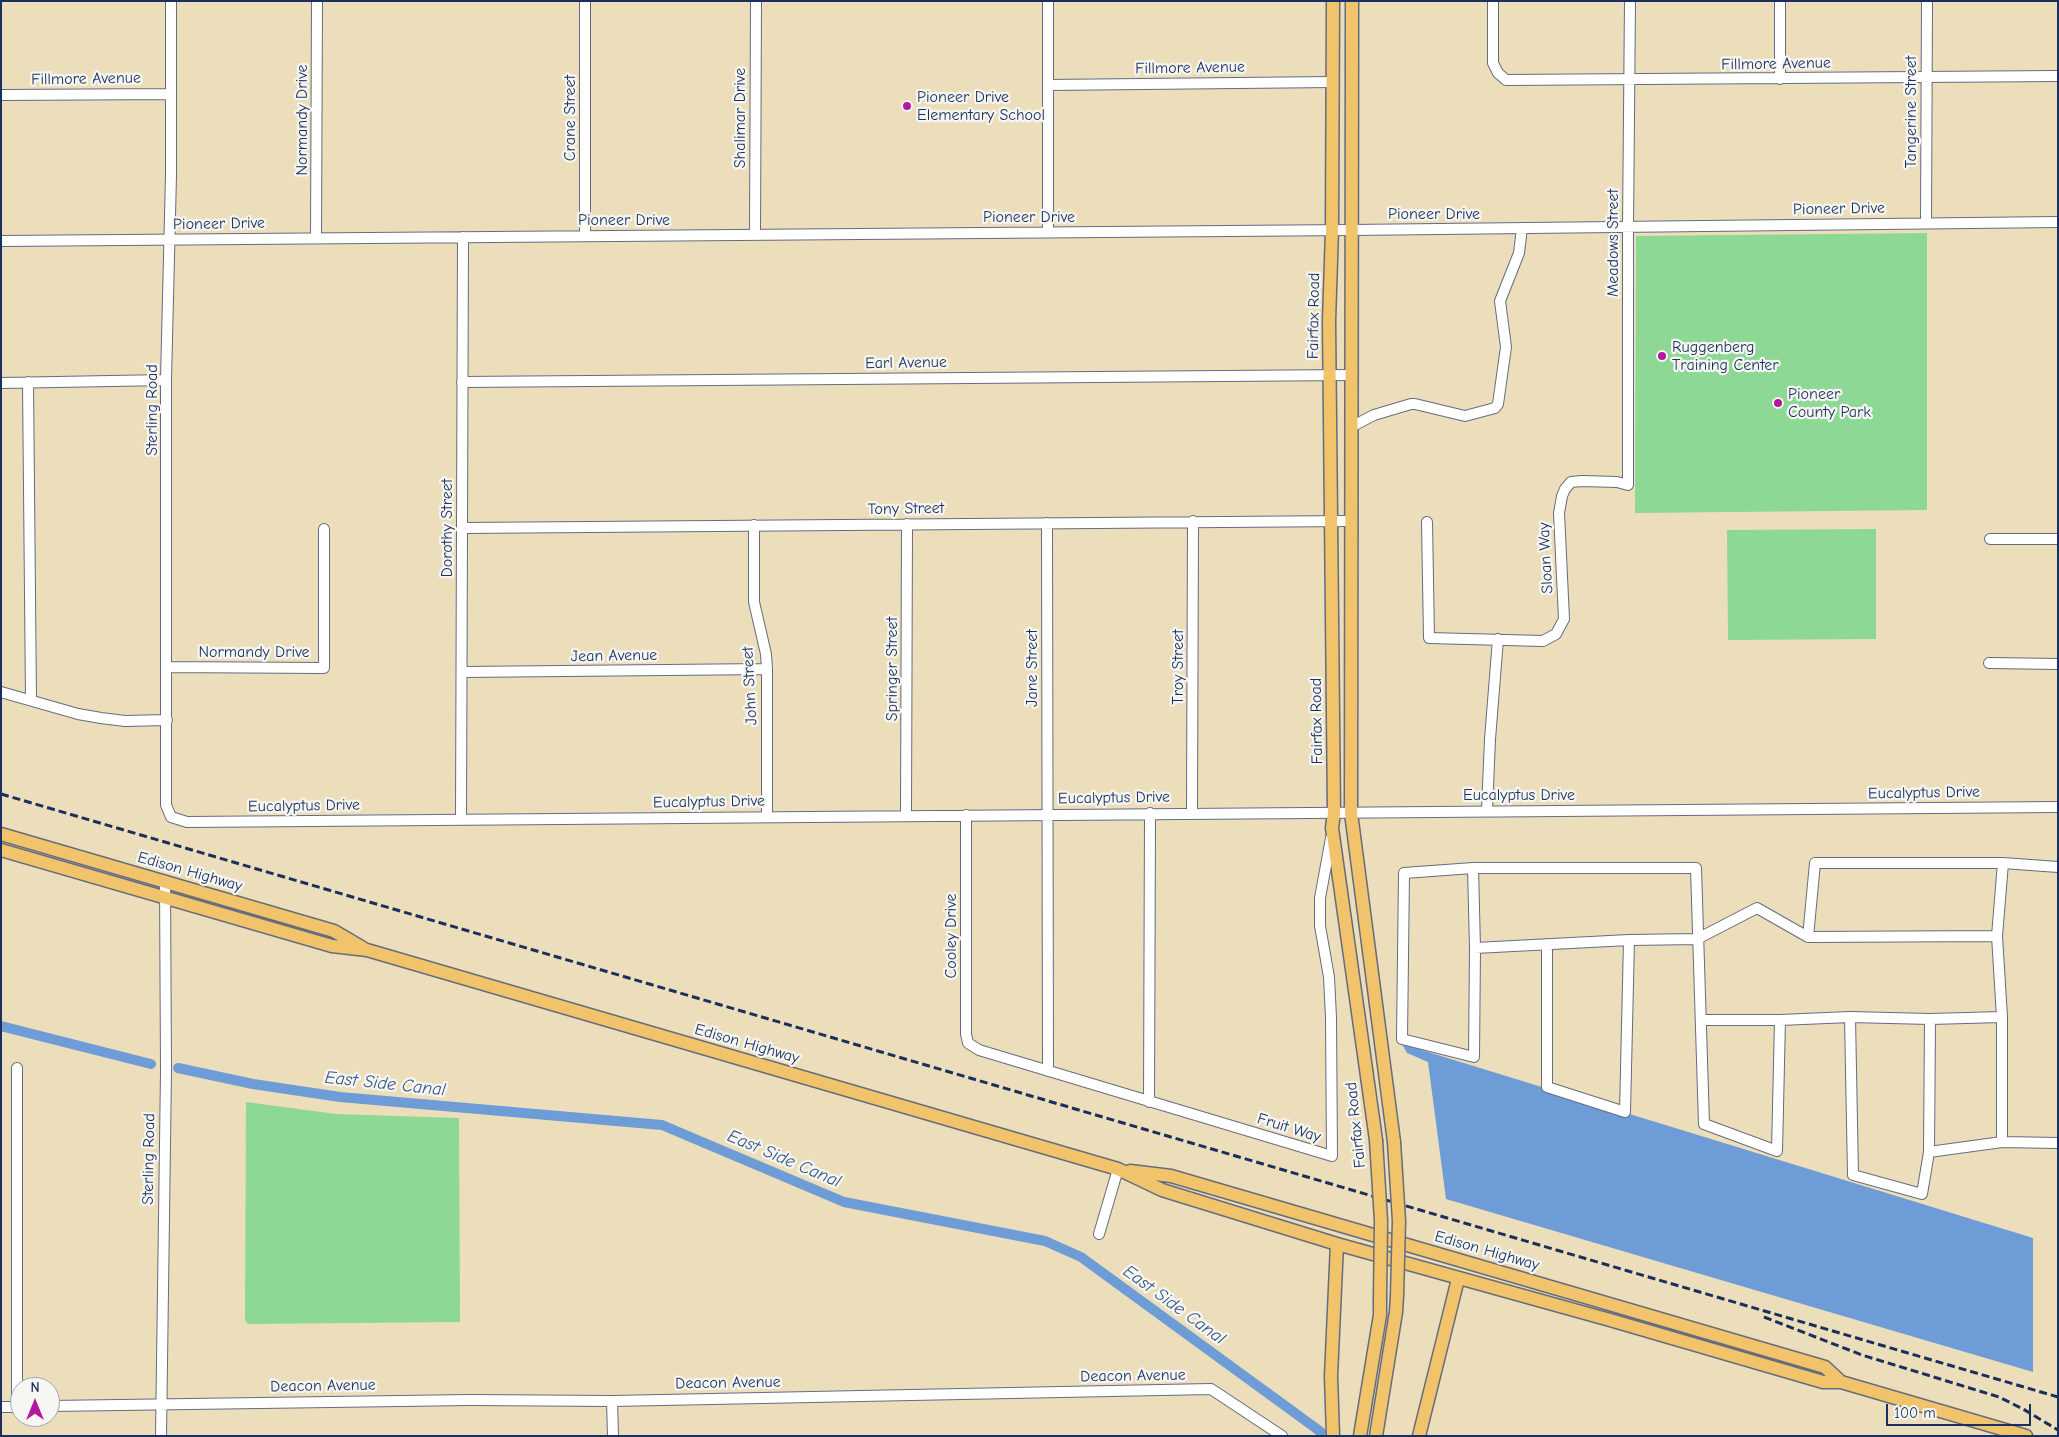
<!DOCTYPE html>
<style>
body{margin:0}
#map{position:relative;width:2059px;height:1437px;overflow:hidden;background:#eddebb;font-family:"Comic Neue",sans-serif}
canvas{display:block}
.frame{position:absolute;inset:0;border:2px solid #1b2f5e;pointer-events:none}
.north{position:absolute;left:10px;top:1377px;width:50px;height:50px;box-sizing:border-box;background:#f6f6f2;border:1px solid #9ea6b7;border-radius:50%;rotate:0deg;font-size:14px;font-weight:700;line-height:20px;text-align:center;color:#1b2f5e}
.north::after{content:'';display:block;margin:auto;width:18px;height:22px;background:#b5179e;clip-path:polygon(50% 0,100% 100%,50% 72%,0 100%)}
.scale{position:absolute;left:1886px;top:1404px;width:145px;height:22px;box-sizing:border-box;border:2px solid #1b2f5e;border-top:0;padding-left:6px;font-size:15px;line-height:18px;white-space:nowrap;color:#1b2f5e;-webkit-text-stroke:4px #f6f6f2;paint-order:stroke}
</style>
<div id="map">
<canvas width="2059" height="1437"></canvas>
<div class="frame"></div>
<div class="north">N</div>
<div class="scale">100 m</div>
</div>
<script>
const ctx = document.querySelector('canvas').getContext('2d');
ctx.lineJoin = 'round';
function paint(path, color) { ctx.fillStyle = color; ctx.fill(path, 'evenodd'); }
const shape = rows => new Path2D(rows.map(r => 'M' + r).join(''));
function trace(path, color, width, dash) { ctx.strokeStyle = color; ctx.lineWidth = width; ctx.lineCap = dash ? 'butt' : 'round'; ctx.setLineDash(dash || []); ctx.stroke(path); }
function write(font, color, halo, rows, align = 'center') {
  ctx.font = font + ' "Comic Neue",sans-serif'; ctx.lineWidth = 4.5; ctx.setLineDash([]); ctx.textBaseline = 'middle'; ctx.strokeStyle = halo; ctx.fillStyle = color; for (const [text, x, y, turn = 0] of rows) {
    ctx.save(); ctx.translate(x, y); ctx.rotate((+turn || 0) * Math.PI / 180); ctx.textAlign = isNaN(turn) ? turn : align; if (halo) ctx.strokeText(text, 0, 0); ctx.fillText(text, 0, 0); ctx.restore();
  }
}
paint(shape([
 [1927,233,1927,510,1635,513,1636,236],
 [1876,529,1876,639,1728,640,1727,530],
 [246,1102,336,1114,459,1118,460,1322,248,1324,245,1320]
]), '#8cd894');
paint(shape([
 [1402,1044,2033,1238,2033,1372,1446,1199,1428,1062,1407,1053]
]), '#6e9cd6');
trace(shape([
 [1,1026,151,1064],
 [178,1068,253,1084,340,1097,662,1125,844,1202,1045,1241,1081,1257,1321,1432]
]), '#6e9cd6', 10);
const minor = shape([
 [171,1,171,175,166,380,166,805,171,817,187,822,2058,807],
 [1493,1,1493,63,1498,73,1506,80,2058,76],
 [1780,1,1780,79],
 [1048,85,1333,82],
 [1,95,171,94],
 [1926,223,1927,1],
 [1048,231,1048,1],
 [755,234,756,1],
 [585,236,585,1],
 [316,238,317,1],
 [1,241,1351,230,2058,222],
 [28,382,31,700],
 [462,382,1351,375],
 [1,383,166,380],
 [1351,427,1374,415,1411,404,1415,404,1465,416,1495,408,1498,404,1506,347,1500,301,1519,253,1522,228],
 [1427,522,1429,638,1543,641,1556,634,1564,619,1559,513,1562,496,1565,489,1571,482,1582,481,1617,482,1628,485,1628,227,1630,1],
 [1047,523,1048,1071],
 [754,525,754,602,766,654,767,669,767,816],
 [462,528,1350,521],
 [1990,539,2058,539],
 [1989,663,2058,664],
 [166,667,324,668,324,529],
 [462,672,767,669],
 [1,692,78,714,101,718,125,721,167,720],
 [1487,810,1490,739,1498,639],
 [1192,812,1193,521],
 [906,815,907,524],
 [966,815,966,1034,968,1043,979,1050,1332,1156,1331,1018,1329,977,1320,926,1320,898,1331,838],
 [461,819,463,237],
 [1473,868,1475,948,1474,1057,1402,1039,1404,873,1473,868,1696,868,1704,1124,1777,1151,1780,1020],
 [1808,937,1815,863,2003,863,2058,867],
 [1547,945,1547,1087,1625,1112,1629,940],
 [1475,948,1629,940,1697,939,1757,908,1808,937,1997,936],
 [1850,1017,1853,1175,1922,1194,1929,1152,1930,1019],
 [1701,1020,1780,1020,1850,1017,1930,1019,2002,1017],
 [17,1068,17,1407],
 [1149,1102,1150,813],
 [2002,1142,2058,1143],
 [1929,1152,2002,1142,2002,1017,1997,936,2003,863],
 [1099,1234,1118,1169],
 [612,1401,613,1436],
 [50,1406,470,1400,612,1401,1211,1389,1282,1436],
 [1,1407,20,1407],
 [161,1436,166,1071,165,882]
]);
const major = shape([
 [1333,1,1332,230,1329,321,1334,813,1332,828,1376,1140],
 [1352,1,1351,813,1394,1142],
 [1,834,334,931,363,948],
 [1,850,332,946,367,950,1118,1169,1162,1190,1337,1244,1610,1320,1823,1382,1841,1382,2026,1436],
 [1130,1171,1171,1176,1825,1367,1841,1382],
 [1333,1436,1331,1376,1337,1244],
 [1360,1436,1380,1315,1380,1299],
 [1376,1436,1396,1312,1397,1296],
 [1419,1436,1458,1279]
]);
trace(minor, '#646c7f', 12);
trace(major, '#646c7f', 15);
trace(minor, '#fff', 10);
trace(major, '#f1c36a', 12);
trace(shape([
 [1,794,2058,1397],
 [1764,1317,1862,1355,1999,1397,2023,1409,2058,1430]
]), '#1b2f5e', 3, [8, 4]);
const majorBridge = shape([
 [1376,1140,1381,1221,1380,1299],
 [1394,1142,1399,1221,1397,1296]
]);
trace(majorBridge, '#646c7f', 15, []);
trace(majorBridge, '#f1c36a', 12);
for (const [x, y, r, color] of [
 [907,106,5,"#b5179e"],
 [1662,356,5,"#b5179e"],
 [1778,403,5,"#b5179e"]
]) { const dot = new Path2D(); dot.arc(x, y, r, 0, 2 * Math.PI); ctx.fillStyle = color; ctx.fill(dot); trace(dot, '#f6f6f2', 2); }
write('16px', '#1b2f5e', '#f6f6f2', [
 ["Fillmore Avenue",1776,64,-1],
 ["Fillmore Avenue",1190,68,-1],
 ["Fillmore Avenue",86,79,-1],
 ["Tangerine Street",1911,112,-90],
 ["Crane Street",570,118,-90],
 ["Shalimar Drive",740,118,-90],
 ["Normandy Drive",302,120,-90],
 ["Pioneer Drive",1839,209,-1],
 ["Pioneer Drive",1434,214],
 ["Pioneer Drive",1029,217],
 ["Pioneer Drive",624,220],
 ["Pioneer Drive",219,224,-1],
 ["Meadows Street",1613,243,-90],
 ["Fairfax Road",1314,316,-89],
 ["Earl Avenue",906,363,-1],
 ["Sterling Road",152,410,-90],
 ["Tony Street",906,509,-1],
 ["Dorothy Street",447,528,-90],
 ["Sloan Way",1546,558,-93],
 ["Normandy Drive",254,652],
 ["Jean Avenue",614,656,-1],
 ["Troy Street",1178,667,-90],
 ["Jane Street",1032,668,-90],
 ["Springer Street",892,669,-90],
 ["John Street",750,686,-93],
 ["Fairfax Road",1317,721,-91],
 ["Eucalyptus Drive",1924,793,-1],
 ["Eucalyptus Drive",1519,795],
 ["Eucalyptus Drive",1114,798,-1],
 ["Eucalyptus Drive",709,802,-1],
 ["Eucalyptus Drive",304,806,-1],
 ["Edison Highway",190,872,16],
 ["Cooley Drive",951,936,-90],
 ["Edison Highway",747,1044,16],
 ["Fairfax Road",1356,1125,-96],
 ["Fruit Way",1289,1128,17],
 ["Sterling Road",149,1159,-89],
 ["Edison Highway",1487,1251,16],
 ["Deacon Avenue",1133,1376,-1],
 ["Deacon Avenue",728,1383,-1],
 ["Deacon Avenue",323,1386,-1]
]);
write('16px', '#1b2f5e', '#f6f6f2', [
 ["Pioneer Drive",917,97],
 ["Elementary School",917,115],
 ["Ruggenberg",1672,347],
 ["Training Center",1672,365],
 ["Pioneer",1788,394],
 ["County Park",1788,412]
], 'left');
write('italic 18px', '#385588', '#f6f6f2', [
 ["East Side Canal",385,1084,6],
 ["East Side Canal",784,1159,23],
 ["East Side Canal",1174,1305,36]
]);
</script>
